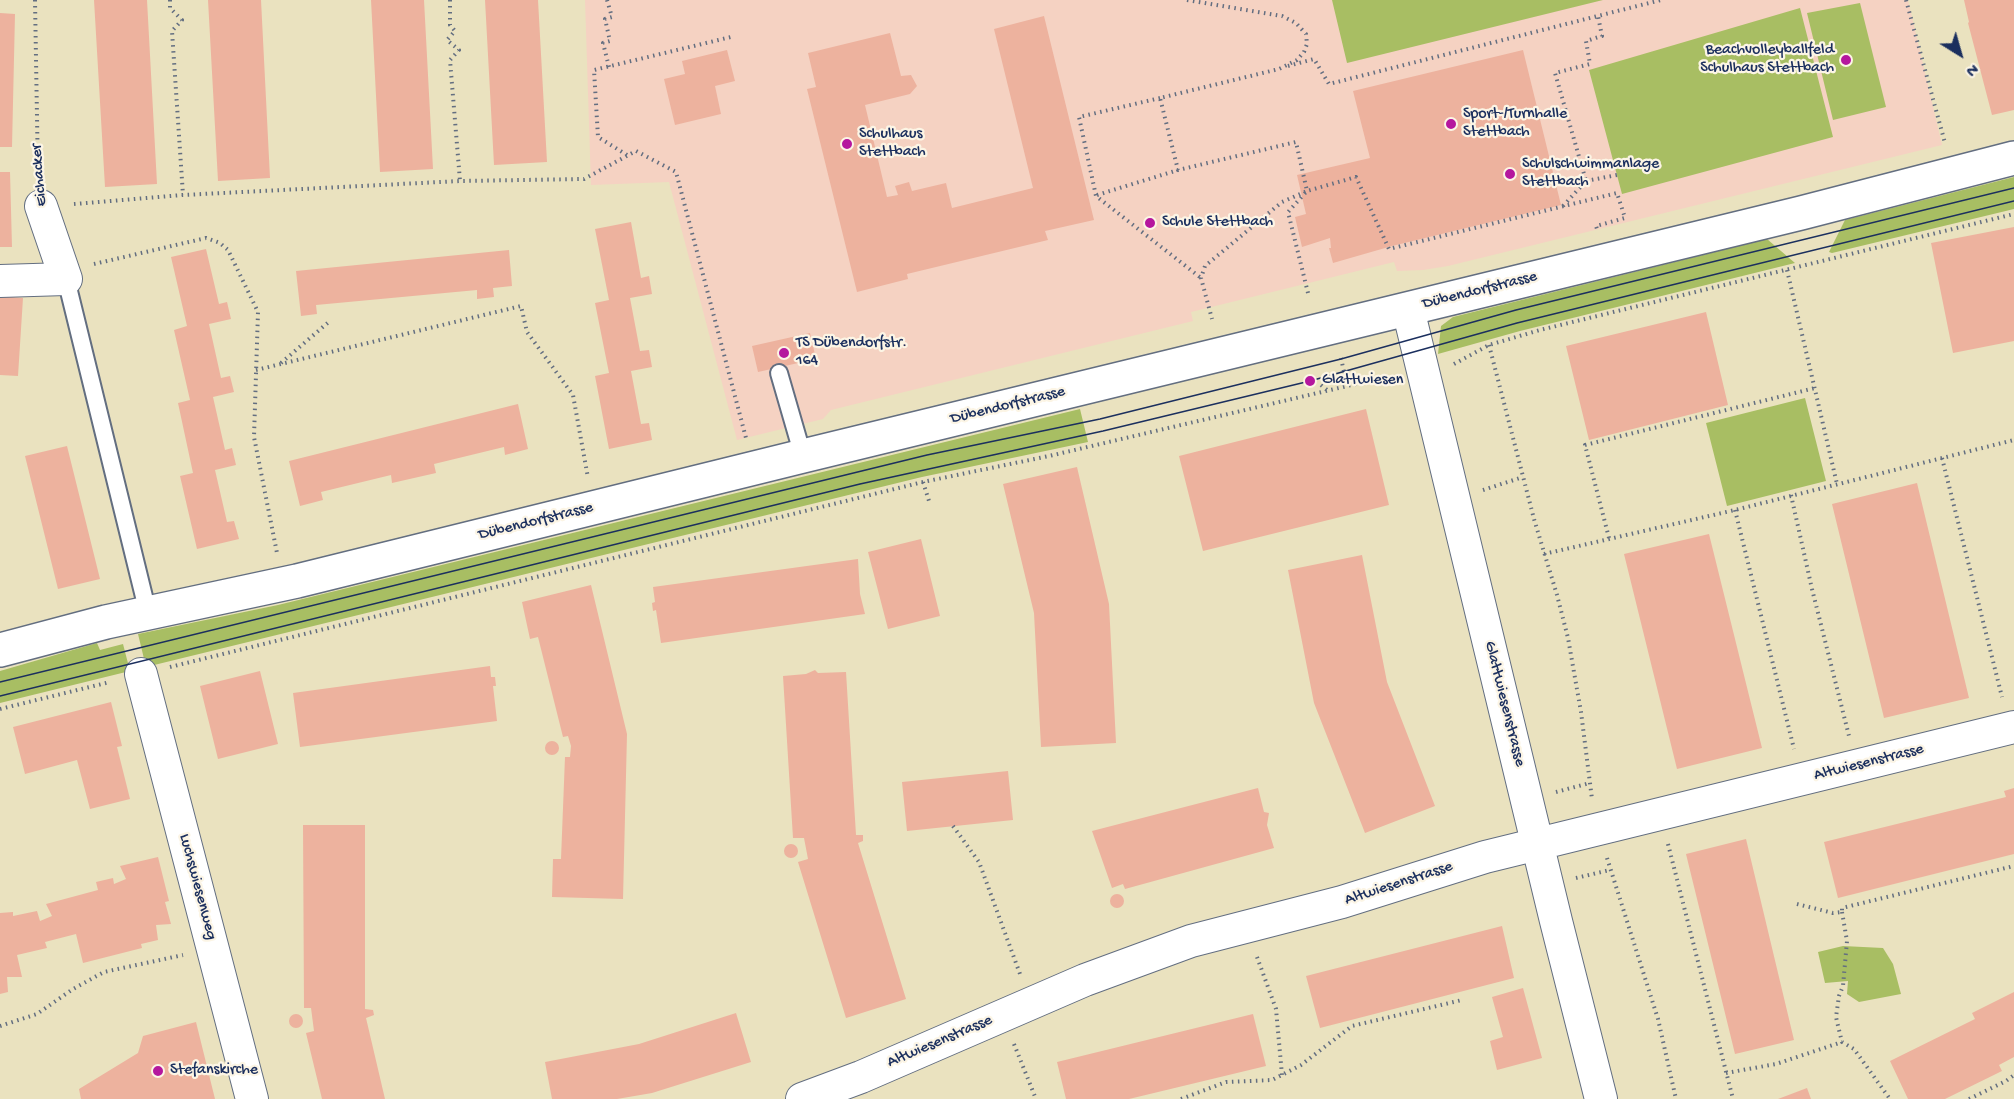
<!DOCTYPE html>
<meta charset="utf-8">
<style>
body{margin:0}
#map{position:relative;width:2014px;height:1099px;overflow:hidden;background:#eae2bf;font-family:"Gochi Hand",sans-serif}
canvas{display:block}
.north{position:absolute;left:1930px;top:24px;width:60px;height:60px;-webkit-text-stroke:4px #fcf5e5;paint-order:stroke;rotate:143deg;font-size:16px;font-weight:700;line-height:24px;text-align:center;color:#1b2f5e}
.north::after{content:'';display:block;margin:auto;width:21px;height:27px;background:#1b2f5e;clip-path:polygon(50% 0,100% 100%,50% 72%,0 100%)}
</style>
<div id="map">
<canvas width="2014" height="1099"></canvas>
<div class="north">N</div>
</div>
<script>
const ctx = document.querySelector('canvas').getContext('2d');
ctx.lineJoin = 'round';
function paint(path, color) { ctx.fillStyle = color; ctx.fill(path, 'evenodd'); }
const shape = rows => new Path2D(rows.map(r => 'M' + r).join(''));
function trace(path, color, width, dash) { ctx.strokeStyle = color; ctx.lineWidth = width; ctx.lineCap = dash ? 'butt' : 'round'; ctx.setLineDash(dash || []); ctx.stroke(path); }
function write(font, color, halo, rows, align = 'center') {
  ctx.font = font + ' "Gochi Hand",sans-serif'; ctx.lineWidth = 4.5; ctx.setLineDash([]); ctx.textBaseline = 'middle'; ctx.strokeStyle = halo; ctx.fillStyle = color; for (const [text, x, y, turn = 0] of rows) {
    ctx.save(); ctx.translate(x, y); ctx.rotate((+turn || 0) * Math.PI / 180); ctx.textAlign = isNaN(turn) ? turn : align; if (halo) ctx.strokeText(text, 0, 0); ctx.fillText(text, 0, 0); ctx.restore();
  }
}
paint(shape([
 [585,0,1908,0,1942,145,1448,266,1423,270,1397,271,1394,262,1191,312,1193,321,831,410,823,419,737,440,669,182,591,185]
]), '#f5d2c2');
paint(shape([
 [1332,0,1603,0,1347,63],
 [1860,3,1886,107,1833,120,1807,13],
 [1800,8,1833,137,1622,194,1589,70],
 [2014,177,2014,209,1832,253,1829,252,1845,220],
 [1767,239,1795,263,1520,331,1438,354,1441,326,1453,317],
 [1805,398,1826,481,1727,506,1706,423],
 [1080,409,1088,442,922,477,146,667,138,634,278,605],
 [97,643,100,650,123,644,130,671,0,703,0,671],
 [1843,946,1883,948,1893,964,1901,994,1859,1002,1847,994,1848,981,1825,983,1818,952]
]), '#a8be63');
paint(shape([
 [94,0,147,0,157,184,105,187],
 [208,0,261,0,270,178,218,181],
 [371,0,424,0,433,169,380,172],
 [485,0,538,0,547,162,494,165],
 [1964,0,2014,0,2014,110,1992,115,1968,23,1969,22],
 [0,13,15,14,12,147,0,147],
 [1044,16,1094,220,1045,231,1048,240,907,274,908,279,857,292,807,89,816,87,808,53,890,33,901,76,911,75,917,86,910,94,865,105,887,197,898,195,895,186,909,182,912,191,946,183,952,208,1033,188,994,29],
 [727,50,735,81,715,86,721,114,675,125,664,79,685,74,682,61],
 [1523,50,1561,205,1392,246,1333,263,1329,248,1331,248,1330,238,1302,247,1295,217,1306,214,1297,175,1370,158,1353,91],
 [0,172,10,172,12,247,0,247],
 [631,222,641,278,649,276,652,294,630,298,640,351,649,350,652,367,631,371,641,424,649,423,652,440,609,449,595,376,609,373,595,303,609,300,595,229],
 [2014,227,2014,341,1953,353,1931,243],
 [206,249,219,304,227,302,231,319,209,324,221,378,230,376,234,392,213,397,225,450,232,448,236,465,215,470,227,522,234,521,239,539,197,549,180,476,193,473,178,403,190,400,174,330,187,326,171,257],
 [509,250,512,286,493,288,494,297,477,299,477,290,316,305,317,314,301,316,296,271],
 [0,296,23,298,18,376,0,375],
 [1706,312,1728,405,1589,440,1566,346],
 [810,333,816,359,758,372,752,346],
 [518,404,528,449,505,455,504,447,434,464,436,473,392,483,391,475,321,492,323,500,300,506,289,461],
 [1366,409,1389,505,1203,551,1179,456],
 [67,446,100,579,58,589,25,456],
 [1077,467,1109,604,1116,743,1041,747,1034,613,1003,484],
 [1917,483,1969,698,1884,718,1832,504],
 [1709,534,1762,748,1677,769,1624,554],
 [921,539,940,616,888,629,868,552],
 [1362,555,1387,682,1435,806,1365,833,1314,703,1288,570],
 [858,559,860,594,865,614,661,643,656,610,653,611,652,603,655,602,653,587],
 [591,585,627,734,623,899,552,897,553,859,561,859,565,757,570,757,571,746,568,736,563,737,538,637,530,639,522,602],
 [490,666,491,677,495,677,496,686,493,686,497,721,300,747,293,693],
 [815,670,818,673,846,672,856,835,863,835,863,841,858,843,906,999,846,1018,798,862,808,859,804,838,793,838,783,676,806,674],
 [260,671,278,744,218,759,200,686],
 [111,702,122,746,117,747,130,799,90,809,77,760,25,774,13,727],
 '545 748a7 7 0 1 1 14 0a7 7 0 1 1-14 0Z',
 [1008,771,1013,820,907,831,902,782],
 [1258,788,1264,812,1269,813,1267,825,1274,848,1125,889,1123,884,1112,888,1092,831],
 [2014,788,2014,854,1838,898,1824,842,2006,797,2004,791],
 [303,825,365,825,365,1009,373,1010,374,1015,366,1018,385,1099,322,1099,306,1033,314,1031,311,1008,304,1008],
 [1746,839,1794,1040,1735,1054,1686,854],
 '784 851a7 7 0 1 1 14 0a7 7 0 1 1-14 0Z',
 [158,857,169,901,165,902,171,924,156,925,158,940,141,944,142,948,83,963,76,934,45,942,47,948,17,955,22,977,7,977,8,992,0,994,0,913,13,912,13,916,37,911,40,921,52,916,46,904,98,890,96,882,113,878,114,884,126,879,120,866],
 '1110 901a7 7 0 1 1 14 0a7 7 0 1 1-14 0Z',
 [1502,926,1514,978,1320,1028,1306,976],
 [1523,988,1542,1058,1497,1070,1490,1041,1503,1037,1492,997],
 [2014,992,2014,1057,1999,1065,2002,1071,1945,1099,1908,1099,1890,1061,1975,1019,1972,1013],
 [736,1013,751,1062,652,1093,617,1099,552,1099,545,1062,639,1044],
 '289 1021a7 7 0 1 1 14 0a7 7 0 1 1-14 0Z',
 [1253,1014,1266,1066,1129,1099,1066,1099,1057,1062],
 [196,1022,215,1099,81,1099,79,1089,138,1053,143,1036],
 [1807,1088,1811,1099,1778,1099]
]), '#edb29e');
const lane = shape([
 [66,279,148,613],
 [779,373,803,456]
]);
const street = shape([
 [0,281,66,279,41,206],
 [1408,309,1556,921,1601,1099],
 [141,674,252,1099],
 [802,1099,861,1077,1085,980,1191,941,1342,902,1485,857,2014,727]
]);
const secondary = shape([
 [0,650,106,622,297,581,803,456,1801,213,2014,158]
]);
trace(lane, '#636e80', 20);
trace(street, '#636e80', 34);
trace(secondary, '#636e80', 36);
trace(shape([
 [35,0,38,175],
 [170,0,170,8,182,20,172,31,183,195],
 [450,0,450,25,455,31,447,40,459,50,450,60,460,181],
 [607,0,612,17,605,19,610,41,603,43,609,67],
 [1187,0,1282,16,1296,23,1306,34,1307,44,1304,52,1297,60,1279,69,1160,98,1178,170,1296,142,1307,191,1282,202,1205,266,1201,278,1212,319],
 [1906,0,1945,143],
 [1288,66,1314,59,1329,84,1661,0],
 [1160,98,1079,117,1096,196,1201,278],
 [627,155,598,137,594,70,731,37],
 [1586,181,1617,175],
 [1097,195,1178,170],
 [74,204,183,195,460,181,584,179,636,151,676,172,746,438],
 [1563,206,1586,181,1555,73,1590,64,1586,41,1602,36,1598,16],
 [94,264,206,238,220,243,228,250,258,312,254,437,277,553],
 [1787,270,1837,484],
 [1308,293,1288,212,1307,191,1356,177,1389,249,1617,193,1625,218,1596,226,1597,229],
 [1489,345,1534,519,1557,595,1568,638,1581,712,1592,799],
 [1341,358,1347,386],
 [281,363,331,320],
 [1454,364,1489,345,1540,330,2014,214],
 [256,370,521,306,527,332,573,395,588,478],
 [1321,385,1327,390],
 [1942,458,2002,697],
 [923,482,929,501],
 [1483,490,1523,477],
 [1791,495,1812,589,1849,736],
 [1735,510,1794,749],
 [1609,538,1585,445,1815,388],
 [1544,554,1735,510,2014,440],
 [170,667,923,482,1049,456,1373,380,1394,382],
 [0,709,110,682],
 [1556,792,1590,783],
 [953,826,979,862,1020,974],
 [1668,844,1733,1099],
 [1607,858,1658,1019,1676,1099],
 [1576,878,1610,870],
 [1797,904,1833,913,1842,912,1842,908,2014,866],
 [1842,912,1847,941,1843,986,1839,996,1836,1017,1839,1030,1842,1042,1854,1049,1890,1099],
 [1257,957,1276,1009,1282,1075],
 [0,1026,37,1014,73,989,104,972,183,955],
 [1014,1044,1036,1099],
 [1726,1073,1776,1064,1842,1042],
 [1181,1099,1226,1082,1272,1080,1301,1065,1352,1026,1462,1000],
 [1969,1099,2006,1081,2014,1075]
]), '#636e80', 4, [1.5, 4.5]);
trace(lane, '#fff', 16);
trace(street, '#fff', 32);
trace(secondary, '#fff', 33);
trace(shape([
 [0,682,927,455,1100,419,1341,359,1516,310,2014,188],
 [0,696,860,484,1103,431,1310,381,1517,323,2014,201]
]), '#1b2f5e', 1.5);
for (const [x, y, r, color] of [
 [1846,60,6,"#b5179e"],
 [1451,124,6,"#b5179e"],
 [847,144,6,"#b5179e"],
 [1510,174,6,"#b5179e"],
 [1150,223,6,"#b5179e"],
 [784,353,6,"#b5179e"],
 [1310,381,6,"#b5179e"],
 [158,1071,6,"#b5179e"]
]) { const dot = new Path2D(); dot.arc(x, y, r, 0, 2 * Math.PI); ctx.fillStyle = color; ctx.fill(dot); trace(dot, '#fcf5e5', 2); }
write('16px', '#1b2f5e', '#fcf5e5', [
 ["Beachvolleyballfeld",1834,51,"right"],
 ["Schulhaus Stettbach",1834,69,"right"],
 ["Sport-/Turnhalle",1463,115],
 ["Stettbach",1463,133],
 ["Schulhaus",859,135],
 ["Stettbach",859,153],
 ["Schulschwimmanlage",1522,165],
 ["Stettbach",1522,183],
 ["Schule Stettbach",1162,223],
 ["TS Dübendorfstr.",796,344],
 ["164",796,362],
 ["Glattwiesen",1322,381],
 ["Stefanskirche",170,1071]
], 'left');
write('16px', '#1b2f5e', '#fcf5e5', [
 ["Eichacker",40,175,-95],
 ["Dübendorfstrasse",1480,291,-14],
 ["Dübendorfstrasse",1008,406,-14],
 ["Dübendorfstrasse",536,522,-14],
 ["Glattwiesenstrasse",1504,704,76],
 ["Altwiesenstrasse",1869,763,-14],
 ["Altwiesenstrasse",1399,884,-18],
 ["Luchswiesenweg",197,887,75],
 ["Altwiesenstrasse",940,1042,-23]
]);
</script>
